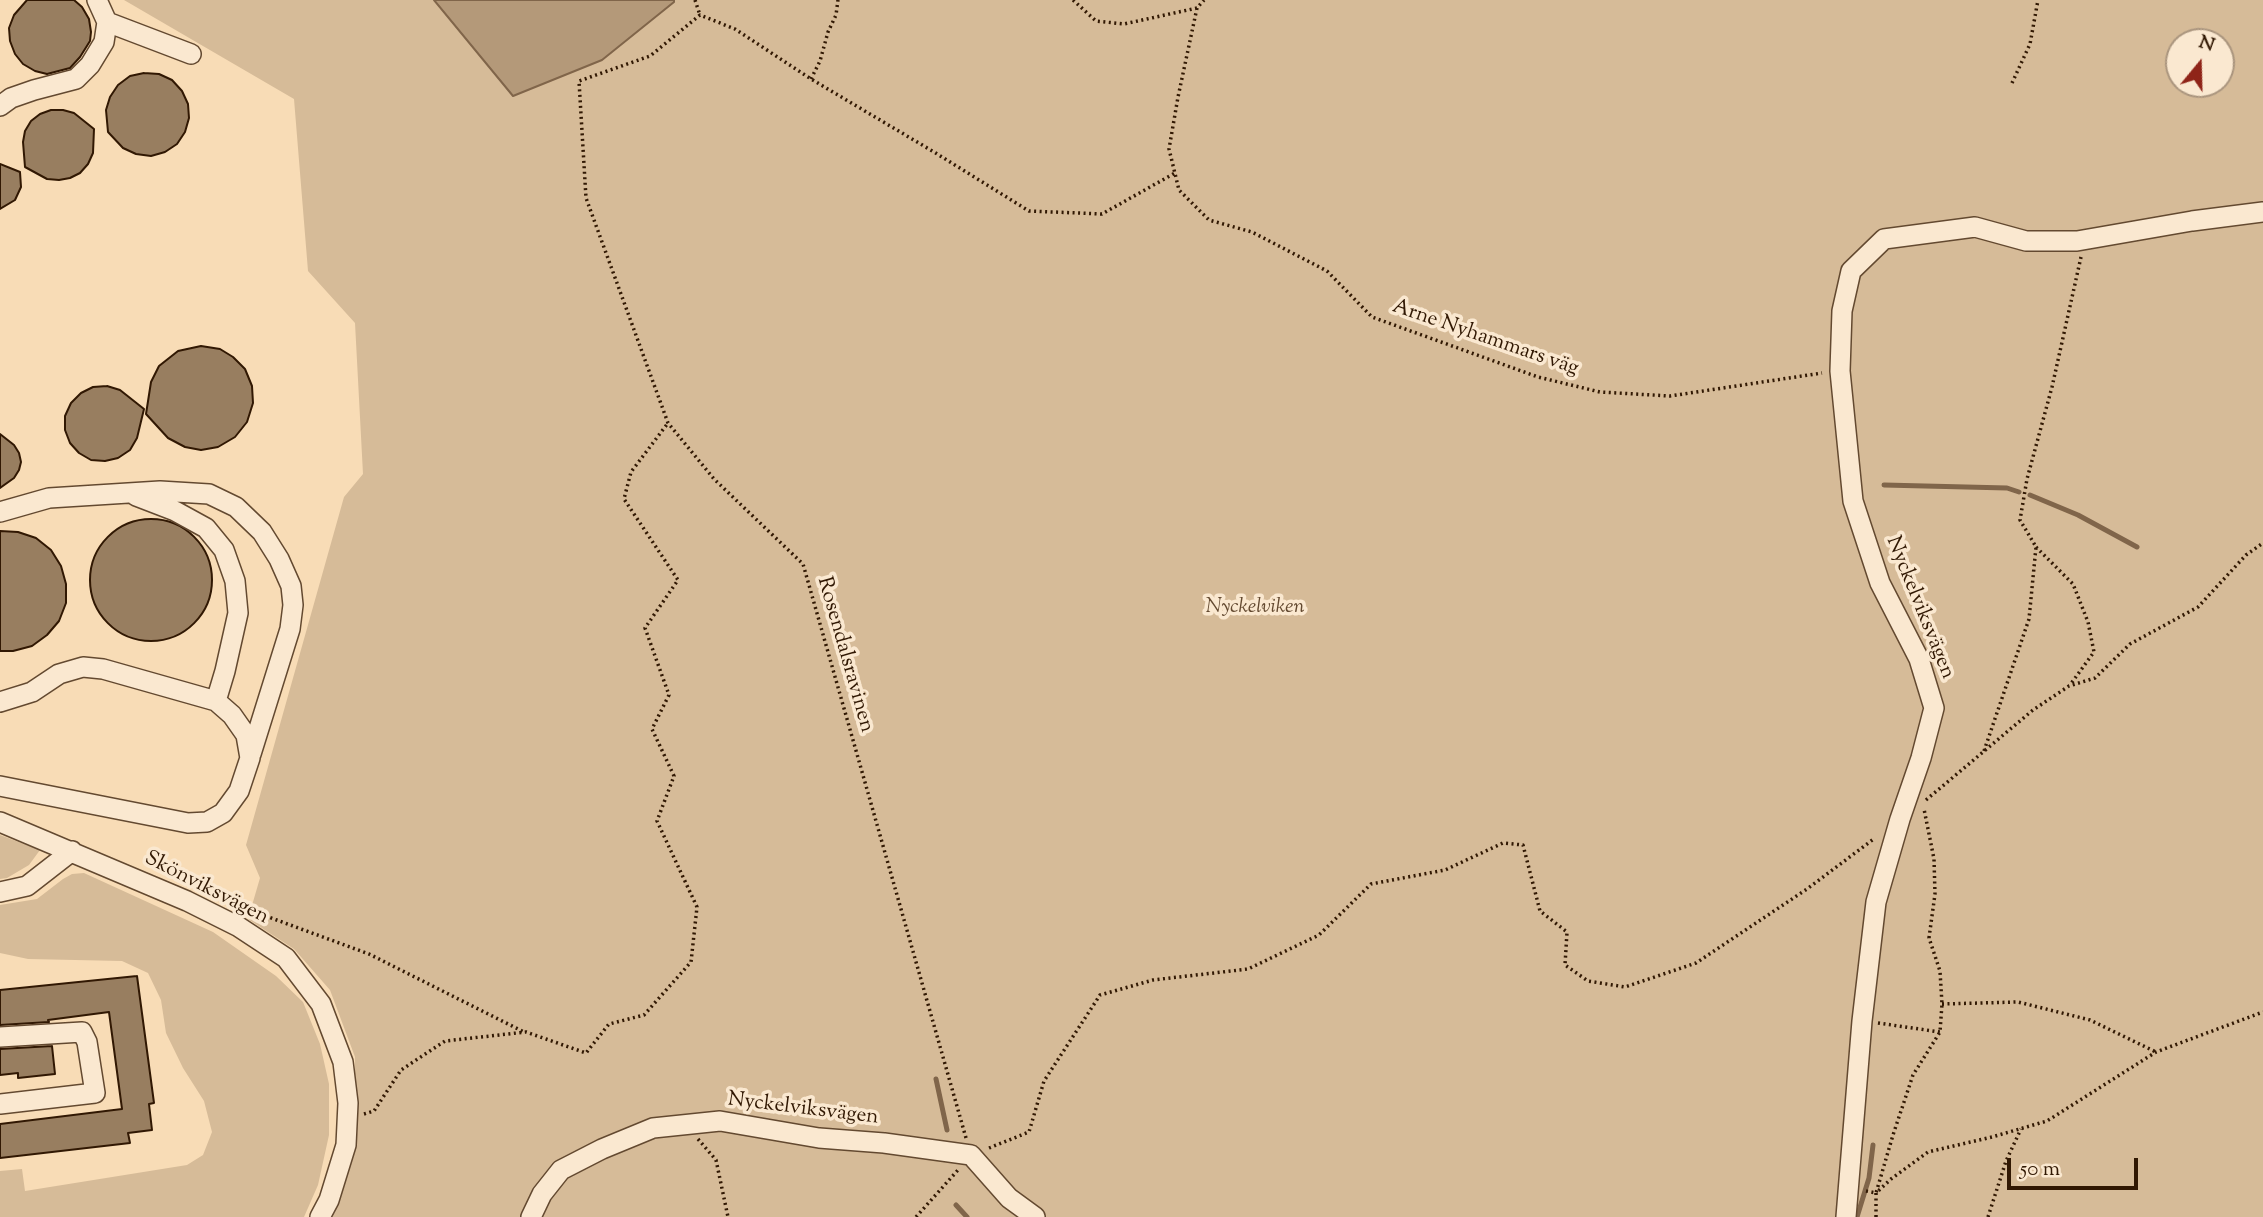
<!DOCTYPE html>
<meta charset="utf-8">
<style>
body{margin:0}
#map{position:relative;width:2263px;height:1217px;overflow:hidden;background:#f8dcb6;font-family:"Sorts Mill Goudy",serif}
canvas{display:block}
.north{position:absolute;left:2165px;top:28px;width:70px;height:70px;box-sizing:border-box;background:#fae8d0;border:2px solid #aa957e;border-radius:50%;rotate:19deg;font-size:19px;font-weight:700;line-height:28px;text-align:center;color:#311803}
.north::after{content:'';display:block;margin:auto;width:24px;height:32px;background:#8f2418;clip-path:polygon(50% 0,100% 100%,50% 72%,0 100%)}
.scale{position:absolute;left:2007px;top:1158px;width:131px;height:32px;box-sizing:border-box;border:4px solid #311803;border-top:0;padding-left:9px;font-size:21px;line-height:24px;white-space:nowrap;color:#311803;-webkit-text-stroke:5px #fae8d0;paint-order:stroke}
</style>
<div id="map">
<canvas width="2263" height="1217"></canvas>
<div class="north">N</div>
<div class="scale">50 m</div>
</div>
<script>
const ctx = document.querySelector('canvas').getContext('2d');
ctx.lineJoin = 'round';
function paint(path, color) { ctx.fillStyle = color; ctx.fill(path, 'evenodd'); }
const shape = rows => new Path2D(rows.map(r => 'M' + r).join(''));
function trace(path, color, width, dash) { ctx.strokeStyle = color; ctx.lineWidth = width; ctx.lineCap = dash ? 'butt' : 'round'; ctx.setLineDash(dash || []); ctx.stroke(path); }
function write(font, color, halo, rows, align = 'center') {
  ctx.font = font + ' "Sorts Mill Goudy",serif'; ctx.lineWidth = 7; ctx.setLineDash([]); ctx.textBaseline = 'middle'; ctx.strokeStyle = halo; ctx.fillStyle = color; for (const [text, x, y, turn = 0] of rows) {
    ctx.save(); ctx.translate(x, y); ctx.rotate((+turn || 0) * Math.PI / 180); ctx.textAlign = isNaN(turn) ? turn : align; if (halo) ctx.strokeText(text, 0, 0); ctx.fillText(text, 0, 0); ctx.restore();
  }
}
paint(shape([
 [124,0,434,0,492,70,513,0,2263,0,2263,1217,327,1217,355,1152,355,1057,330,990,294,949,248,919,260,878,246,845,344,497,363,474,355,323,308,271,294,99],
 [2179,42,2221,42,2221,84,2179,84],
 [0,835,40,850,29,865,7,878,0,879],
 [84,873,213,932,276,976,303,1002,320,1044,329,1084,329,1135,318,1185,304,1217,0,1217,0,1171,22,1169,25,1191,187,1165,203,1155,212,1132,204,1101,183,1068,166,1033,161,1000,148,973,122,961,28,959,0,953,0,905,37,899,63,879,72,874]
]), '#d6bb98');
const water = shape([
 [434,0,674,0,674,2,602,60,513,96,434,0]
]);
paint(water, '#b49979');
trace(water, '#80654a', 2);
trace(shape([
 [1884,485,2007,488,2019,492],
 [2030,495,2078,515,2137,547],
 [936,1079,947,1130],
 [956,1205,967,1217],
 [1857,1217,1869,1178,1873,1145]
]), '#80654a', 5);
const building = shape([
 [27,0,74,0,82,7,89,19,91,32,90,41,80,57,70,68,47,74,35,71,23,64,15,54,10,41,9,28,14,15,27,0],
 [144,73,159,74,172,80,182,91,188,104,189,118,185,132,177,144,165,152,151,156,136,154,123,148,108,132,106,110,110,97,118,85,130,76,144,73],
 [51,110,63,110,74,113,94,129,93,153,88,164,80,173,70,178,59,180,47,179,25,167,23,142,25,131,31,121,40,114,51,110],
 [0,164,20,172,21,187,15,200,0,209,0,164],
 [201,346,220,349,233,357,245,369,252,386,253,403,247,422,235,437,218,447,201,450,185,447,168,438,146,414,151,382,159,366,178,351,201,346],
 [107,386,120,390,144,409,137,438,130,450,118,458,105,461,91,460,79,453,70,443,65,430,65,416,71,403,81,393,93,387,107,386],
 [0,434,14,445,19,453,21,462,19,470,14,478,0,488,0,434],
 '90 580a61 61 0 1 1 122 0a61 61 0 1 1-122 0Z',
 [0,531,18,532,36,538,51,550,61,566,66,584,66,603,59,621,47,635,32,646,13,651,0,651,0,531],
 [137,976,154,1103,149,1104,152,1130,128,1133,130,1143,0,1158,0,1124,122,1109,109,1012,48,1020,49,1022,0,1025,0,990,137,976],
 [52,1046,55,1074,18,1078,18,1073,0,1075,0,1049,52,1046]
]);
paint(building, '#987e60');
trace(building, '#311803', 2);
const minor = shape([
 [107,22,191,54],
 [0,106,11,98,34,90,76,79,90,65,104,42,107,22,97,0],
 [136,496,175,511,206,528,224,550,235,581,238,613,225,671,216,701],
 [0,512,49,498,160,491,209,494,236,507,262,532,279,559,291,586,293,605,290,629,251,754],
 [0,702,32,692,59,674,83,667,103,669,216,701,232,715,246,735,250,758,239,791,223,813,207,822,188,823,0,786],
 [0,822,187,901,239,927,286,958,321,1004,343,1062,348,1103,346,1145,329,1200,320,1217],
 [0,892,27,886,72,851],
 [0,1037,82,1032,87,1042,95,1093,0,1104],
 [531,1217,542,1194,561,1170,602,1149,653,1128,720,1121,819,1138,884,1143,971,1155,1009,1198,1035,1217],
 [1846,1217,1862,1021,1876,902,1900,819,1921,758,1934,708,1919,659,1880,583,1853,501,1840,371,1842,311,1851,271,1884,239,1975,227,2026,241,2077,241,2192,221,2263,212]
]);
trace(minor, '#634930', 22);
trace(shape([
 [695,0,700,15],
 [1073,0,1096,21,1124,24,1197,8,1204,0],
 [1197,8,1178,97,1169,149,1179,190,1209,220,1252,232,1327,271,1372,317,1538,377,1600,392,1670,396,1822,373],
 [811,79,820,61,828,32,836,15,838,0],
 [2012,83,2030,44,2038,0],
 [2036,547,2073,584,2088,622,2094,652,2070,685],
 [1984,751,2029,619,2036,547,2020,520,2027,479,2052,387,2081,257],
 [1926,800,2033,710,2069,686,2095,678,2130,644,2198,607,2246,555,2263,543],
 [251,916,255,912,369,954,524,1032],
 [1942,1004,2018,1002,2090,1020,2156,1052],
 [1878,1023,1940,1032],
 [364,1114,374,1111,401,1070,445,1041,526,1032,586,1053,609,1024,644,1015,691,962,697,907,657,821,674,776,652,729,669,695,645,628,678,580,624,499,631,472,668,423],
 [966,1138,803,564,714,479,668,423,586,198,579,81,650,56,700,15,735,29,811,79,934,152,1029,211,1102,214,1175,173],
 [698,1139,716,1160,728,1217],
 [989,1148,1029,1132,1044,1081,1100,995,1153,980,1248,969,1319,935,1371,884,1445,870,1503,843,1523,845,1540,911,1567,932,1565,965,1588,981,1625,987,1696,963,1807,889,1875,838],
 [1866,1191,1876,1193,1893,1135,1913,1075,1940,1032,1942,1004,1940,971,1929,938,1935,894,1934,859,1924,809],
 [916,1217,958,1170],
 [1876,1217,1876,1193,1891,1179,1928,1152,1992,1137,2047,1121,2156,1052,2263,1012],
 [1988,1217,2006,1161,2021,1129]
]), '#311803', 3.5, [2, 3.5]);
trace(minor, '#fae8d0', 19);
write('21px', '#311803', '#fae8d0', [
 ["Arne Nyhammars väg",1485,339,19],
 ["Nyckelviksvägen",1919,608,68],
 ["Rosendalsravinen",844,655,74],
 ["Skönviksvägen",206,889,27],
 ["Nyckelviksvägen",803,1110,7]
]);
write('italic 21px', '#634930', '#fae8d0', [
 ["Nyckelviken",1255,608]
]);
</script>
